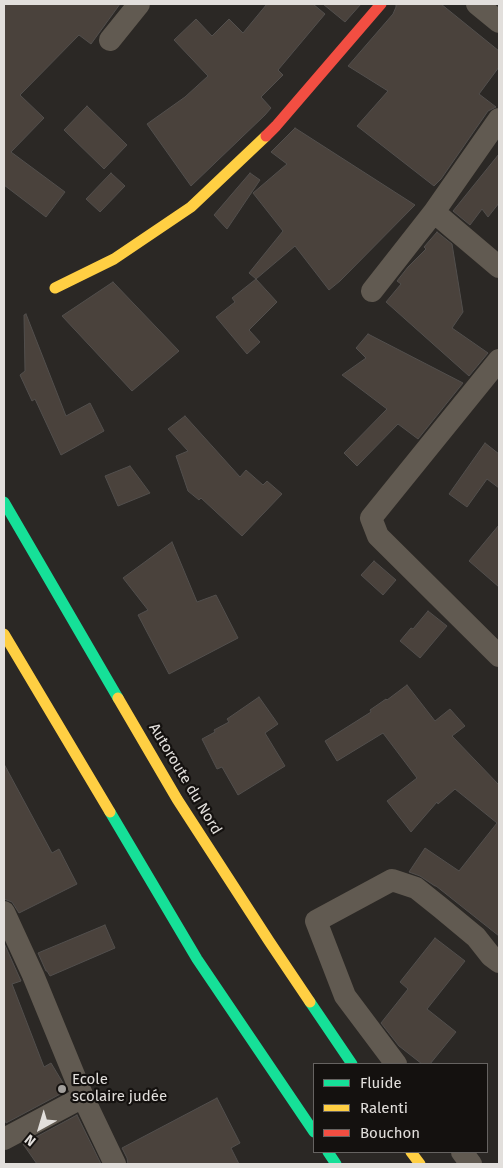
<!DOCTYPE html>
<meta charset="utf-8">
<style>
body{margin:0}
#map{position:relative;width:503px;height:1168px;overflow:hidden;background:#2b2825;font-family:"Fira Sans",sans-serif}
canvas{display:block}
.frame{position:absolute;inset:0;border:5px solid #e2dfdc;pointer-events:none}
.legend{position:absolute;left:313px;top:1063px;width:175px;height:90px;box-sizing:border-box;background:#14110f;border:1px solid #666361;margin:0;padding:6px 9px;list-style:none;font-size:15px;color:#e2dfdc}
.legend li{display:flex;align-items:center;gap:10px;height:25px}
.legend b{width:25px;border:1px solid #666361}
.north{position:absolute;left:15px;top:1103px;width:50px;height:50px;-webkit-text-stroke:4px #14110f;paint-order:stroke;rotate:219deg;font-size:14px;font-weight:700;line-height:20px;text-align:center;color:#e2dfdc}
.north::after{content:'';display:block;margin:auto;width:18px;height:22px;background:#e2dfdc;clip-path:polygon(50% 0,100% 100%,50% 72%,0 100%)}
</style>
<div id="map">
<canvas width="503" height="1168"></canvas>
<div class="frame"></div>
<ul class="legend">
<li><b style="height:6px;background:#16e098"></b>Fluide</li>
<li><b style="height:6px;background:#ffcf43"></b>Ralenti</li>
<li><b style="height:6px;background:#f24e42"></b>Bouchon</li>
</ul>
<div class="north">N</div>
</div>
<script>
const ctx = document.querySelector('canvas').getContext('2d');
ctx.lineJoin = 'round';
function paint(path, color) { ctx.fillStyle = color; ctx.fill(path, 'evenodd'); }
const shape = rows => new Path2D(rows.map(r => 'M' + r).join(''));
function trace(path, color, width, dash) { ctx.strokeStyle = color; ctx.lineWidth = width; ctx.lineCap = dash ? 'butt' : 'round'; ctx.setLineDash(dash || []); ctx.stroke(path); }
function write(font, color, halo, rows, align = 'center') {
  ctx.font = font + ' "Fira Sans",sans-serif'; ctx.lineWidth = 4.5; ctx.setLineDash([]); ctx.textBaseline = 'middle'; ctx.strokeStyle = halo; ctx.fillStyle = color; for (const [text, x, y, turn = 0] of rows) {
    ctx.save(); ctx.translate(x, y); ctx.rotate((+turn || 0) * Math.PI / 180); ctx.textAlign = isNaN(turn) ? turn : align; if (halo) ctx.strokeText(text, 0, 0); ctx.fillText(text, 0, 0); ctx.restore();
  }
}
const building = shape([
 [4,4,120,4,91,44,79,35,20,95,44,118,11,152,65,192,46,217,4,185,4,4],
 [267,4,313,4,325,14,278,70,283,75,261,97,271,108,265,115,191,186,147,124,185,97,208,76,174,40,196,19,212,36,229,19,243,33,267,4],
 [323,4,361,4,345,22,323,4],
 [396,4,441,4,499,51,499,67,479,94,496,107,488,111,441,179,434,186,357,126,388,91,348,66,393,14,396,7,396,4],
 [87,106,127,145,104,169,64,130,87,106],
 [295,128,415,205,340,281,329,290,295,246,256,279,277,302,249,330,260,342,247,354,216,317,235,302,232,298,256,279,249,273,283,231,253,193,287,164,271,152,295,128],
 [499,154,499,203,488,217,482,209,470,225,453,211,499,154],
 [111,173,125,186,100,212,86,199,111,173],
 [250,173,260,180,227,229,214,215,250,173],
 [437,232,452,244,463,312,452,328,488,353,469,376,386,302,401,284,397,281,408,267,426,249,424,247,437,232],
 [113,282,179,351,132,391,62,316,113,282],
 [26,314,66,416,90,403,104,431,61,455,35,399,32,401,20,375,25,371,24,315,26,314],
 [368,334,463,383,418,439,398,424,357,466,344,453,387,409,342,375,366,358,356,348,368,334],
 [185,416,240,477,246,470,263,485,267,481,282,494,242,536,201,498,199,500,188,491,176,456,188,451,168,429,185,416],
 [485,443,499,454,499,488,487,479,467,507,449,494,485,443],
 [130,466,150,493,118,506,105,476,130,466],
 [499,525,499,587,469,561,499,525],
 [172,542,197,602,216,595,238,638,169,674,138,615,148,610,123,578,172,542],
 [374,561,396,580,383,595,361,575,374,561],
 [428,611,447,626,420,658,400,641,411,628,413,629,428,611],
 [407,685,435,721,450,709,465,726,452,736,499,785,499,936,436,886,435,886,420,876,409,872,425,848,459,871,497,823,455,789,438,804,437,802,411,832,387,801,417,778,383,733,337,761,325,741,371,712,370,710,386,699,387,700,407,685],
 [259,697,278,724,265,733,285,766,238,795,222,767,217,769,202,739,215,732,214,730,229,722,227,719,259,697],
 [4,764,52,853,59,849,77,884,19,913,12,902,4,899,4,764],
 [105,925,115,948,50,976,47,971,46,971,38,953,105,925],
 [435,938,465,961,427,1009,456,1032,430,1064,422,1064,399,1046,381,1023,408,989,400,982,435,938],
 [4,943,21,981,12,984,44,1067,51,1063,63,1083,66,1091,6,1123,4,1118,4,943],
 [217,1098,240,1143,231,1148,239,1164,128,1164,127,1158,122,1148,217,1098],
 [77,1115,101,1164,37,1164,23,1144,77,1115]
]);
paint(building, '#4a423c');
trace(building, '#524f4d', 1);
trace(shape([
 [477,4,499,22],
 [110,40,139,4],
 [434,212,499,267],
 [372,291,434,212,499,119],
 [499,360,371,518,378,536,499,656],
 [4,912,33,975,83,1097,115,1164],
 [396,1064,345,996,316,921,392,880,416,888,441,908,476,937,491,956,499,962],
 [4,1139,83,1097],
 [462,1152,471,1164]
]), '#615a51', 22);
trace(shape([
 [4,502,118,698],
 [110,812,197,959,314,1132],
 [310,1002,352,1064],
 [328,1152,336,1164]
]), '#16e098', 11);
trace(shape([
 [55,288,114,259,191,207,266,136],
 [4,634,110,812],
 [118,698,177,799,269,941,310,1002],
 [411,1152,420,1164]
]), '#ffcf43', 11);
trace(shape([
 [266,136,276,126,381,4]
]), '#f24e42', 11);
for (const [x, y, r, color] of [
 [62,1089,5,"#a29f9c"]
]) { const dot = new Path2D(); dot.arc(x, y, r, 0, 2 * Math.PI); ctx.fillStyle = color; ctx.fill(dot); trace(dot, '#14110f', 2); }
write('15px', '#e2dfdc', '#14110f', [
 ["Autoroute du Nord",185,779,59]
]);
write('15px', '#e2dfdc', '#14110f', [
 ["Ecole",72,1080],
 ["scolaire judée",72,1097]
], 'left');
</script>
